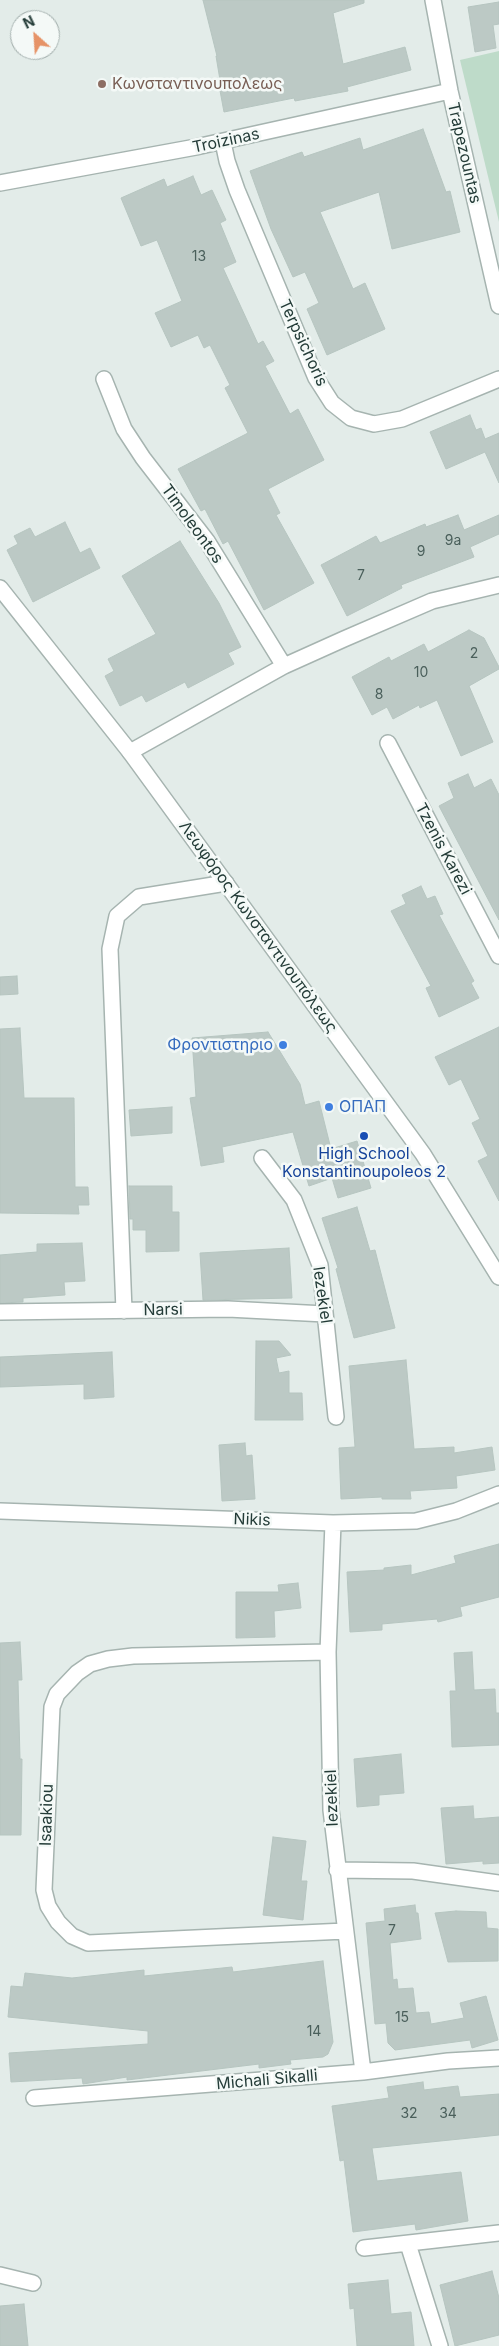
<!DOCTYPE html>
<meta charset="utf-8">
<style>
body{margin:0}
#map{position:relative;width:499px;height:2346px;overflow:hidden;background:#e3ece9;font-family:Inter,sans-serif}
canvas{display:block}
.north{position:absolute;left:10px;top:10px;width:50px;height:50px;box-sizing:border-box;background:#f4f9f7;border:1px solid #a1adab;border-radius:50%;rotate:334deg;font-size:14px;font-weight:700;line-height:20px;text-align:center;color:#243c38}
.north::after{content:'';display:block;margin:auto;width:18px;height:22px;background:#e69367;clip-path:polygon(50% 0,100% 100%,50% 72%,0 100%)}
</style>
<div id="map">
<canvas width="499" height="2346"></canvas>
<div class="north">N</div>
</div>
<script>
const ctx = document.querySelector('canvas').getContext('2d');
ctx.lineJoin = 'round';
function paint(path, color) { ctx.fillStyle = color; ctx.fill(path, 'evenodd'); }
const shape = rows => new Path2D(rows.map(r => 'M' + r).join(''));
function trace(path, color, width, dash) { ctx.strokeStyle = color; ctx.lineWidth = width; ctx.lineCap = dash ? 'butt' : 'round'; ctx.setLineDash(dash || []); ctx.stroke(path); }
function write(font, color, halo, rows, align = 'center') {
  ctx.font = font + ' Inter,sans-serif'; ctx.lineWidth = 5; ctx.setLineDash([]); ctx.textBaseline = 'middle'; ctx.strokeStyle = halo; ctx.fillStyle = color; for (const [text, x, y, turn = 0] of rows) {
    ctx.save(); ctx.translate(x, y); ctx.rotate((+turn || 0) * Math.PI / 180); ctx.textAlign = isNaN(turn) ? turn : align; if (halo) ctx.strokeText(text, 0, 0); ctx.fillText(text, 0, 0); ctx.restore();
  }
}
paint(shape([
 [499,51,499,222,460,60]
]), '#bedbc9');
const building = shape([
 [203,0,364,0,364,3,333,13,343,64,405,47,411,70,347,87,348,91,295,101,294,98,224,112,218,80,220,80,216,56,217,56,203,0],
 [499,2,499,24,493,25,496,48,475,52,468,7,499,2],
 [423,129,446,192,450,191,460,232,392,249,379,192,320,212,353,289,365,283,385,329,327,355,307,309,319,303,305,272,293,277,271,229,250,171,302,152,304,157,360,138,363,150,423,129],
 [193,176,201,195,212,190,226,220,220,223,236,262,223,268,258,344,263,341,274,361,265,366,290,414,298,409,324,460,268,489,280,513,276,515,314,583,264,610,228,541,223,544,205,509,201,511,178,469,248,433,225,388,230,385,210,345,204,348,198,335,171,347,155,313,182,301,157,240,141,246,121,198,164,179,167,187,193,176],
 [470,415,476,430,481,428,485,439,499,433,499,483,485,452,446,469,430,432,470,415],
 [458,515,464,530,499,515,499,534,470,547,474,557,401,585,402,588,347,616,321,565,376,536,380,543,425,524,426,527,458,515],
 [65,522,80,553,90,548,100,568,33,602,7,550,18,544,14,536,30,528,35,537,65,522],
 [180,541,219,603,241,647,228,653,234,664,188,688,185,682,146,702,142,695,120,706,105,676,114,671,108,659,156,634,122,576,180,541],
 [469,630,484,638,499,667,499,669,469,686,493,742,461,756,437,700,420,708,419,705,393,719,387,707,372,715,352,677,389,657,391,661,424,644,428,652,469,630],
 [468,774,474,788,491,779,499,795,499,920,439,806,454,798,448,783,468,774],
 [421,886,427,899,435,896,443,914,439,915,474,981,471,983,479,998,439,1017,426,988,431,986,391,911,406,904,402,895,421,886],
 [17,976,18,994,0,995,0,977,17,976],
 [499,1027,499,1201,478,1161,488,1156,472,1123,480,1119,461,1079,449,1085,435,1057,499,1027],
 [20,1028,24,1098,74,1098,75,1187,88,1187,89,1205,78,1205,79,1214,0,1213,0,1029,20,1028],
 [268,1032,300,1084,305,1105,319,1101,331,1149,357,1141,371,1188,338,1198,332,1178,309,1186,293,1132,222,1147,224,1162,201,1166,190,1098,196,1097,192,1038,268,1032],
 [172,1107,172,1133,131,1136,129,1110,172,1107],
 [129,1186,172,1186,172,1212,179,1212,179,1251,146,1252,146,1230,133,1230,133,1219,130,1219,129,1186],
 [357,1207,370,1251,375,1250,395,1328,354,1338,336,1269,338,1268,322,1218,357,1207],
 [82,1243,85,1281,64,1282,65,1295,23,1298,23,1302,0,1303,0,1255,37,1252,37,1244,82,1243],
 [289,1248,292,1298,203,1300,200,1253,289,1248],
 [256,1341,279,1341,291,1355,276,1358,279,1373,289,1371,289,1393,302,1393,303,1420,255,1420,256,1341],
 [112,1352,114,1397,84,1399,84,1384,0,1387,0,1357,112,1352],
 [406,1360,414,1449,454,1447,454,1453,492,1447,495,1470,456,1476,457,1488,410,1491,411,1499,382,1499,382,1497,341,1499,339,1448,355,1447,349,1366,406,1360],
 [245,1443,246,1456,252,1455,255,1499,222,1501,219,1445,245,1443],
 [499,1544,499,1597,460,1607,462,1616,438,1622,437,1619,382,1624,382,1630,350,1632,347,1572,384,1570,384,1568,411,1565,411,1575,456,1563,454,1556,499,1544],
 [298,1583,301,1608,274,1611,275,1637,236,1638,236,1592,279,1592,278,1585,298,1583],
 [20,1642,22,1680,18,1680,20,1759,22,1759,21,1835,0,1835,0,1643,20,1642],
 [472,1652,474,1690,495,1689,496,1713,499,1713,499,1745,452,1747,450,1691,456,1691,454,1653,472,1652],
 [401,1754,404,1793,379,1795,379,1805,357,1807,354,1759,401,1754],
 [473,1806,474,1819,499,1817,499,1863,483,1864,483,1861,446,1864,441,1808,473,1806],
 [273,1837,306,1841,301,1881,307,1881,303,1920,263,1915,273,1837],
 [415,1905,416,1913,418,1913,421,1939,390,1943,393,1980,397,1979,398,1989,413,1988,416,2013,429,2012,431,2024,464,2018,460,2003,486,1996,498,2040,472,2048,470,2040,395,2050,388,2043,386,2023,375,2024,366,1923,385,1921,384,1909,415,1905],
 [456,1911,486,1912,487,1928,498,1929,498,1961,448,1962,435,1913,456,1911],
 [323,1961,333,2042,328,2054,323,2057,290,2060,291,2064,259,2068,259,2064,127,2080,127,2077,83,2084,82,2078,11,2082,9,2053,148,2044,148,2031,8,2017,11,1986,23,1987,25,1973,72,1978,144,1970,144,1976,232,1967,233,1972,323,1961],
 [423,2082,424,2090,458,2086,460,2097,499,2094,499,2135,372,2148,377,2181,461,2172,468,2221,416,2230,415,2224,353,2232,344,2160,340,2161,332,2106,389,2098,387,2087,423,2082],
 [492,2271,499,2298,499,2335,455,2346,440,2285,492,2271],
 [388,2280,391,2314,411,2312,414,2346,357,2346,354,2308,350,2309,348,2284,388,2280],
 [24,2304,28,2346,0,2346,0,2306,24,2304]
]);
paint(building, '#bcc9c5');
trace(building, '#b6c5c0', 1);
const minor = shape([
 [433,0,450,91,499,306],
 [223,142,227,161,237,190,316,378,332,403,351,418,374,424,402,419,499,379],
 [0,183,196,147,450,91],
 [104,379,124,429,143,458,207,541,284,666],
 [388,743,499,956],
 [130,752,284,666,344,639,432,601,499,585],
 [262,1158,294,1200,320,1265,336,1417],
 [124,1311,110,949,117,916,139,897,226,883],
 [0,1312,228,1309,325,1314],
 [0,1511,333,1523,416,1521,456,1511,499,1494],
 [333,1523,328,1652,331,1810,363,2072],
 [328,1652,133,1656,108,1659,90,1664,77,1673,57,1694,52,1707,44,1890,48,1906,58,1922,72,1936,88,1943,345,1931],
 [337,1870,413,1871,499,1883],
 [34,2098,363,2072,448,2061,499,2058],
 [408,2244,440,2346],
 [364,2248,499,2233],
 [0,2275,33,2283]
]);
const tertiary = shape([
 [0,588,130,752,423,1154,499,1277]
]);
trace(minor, '#a6b4b0', 18);
trace(tertiary, '#a6b4b0', 18);
trace(minor, '#fff', 15);
trace(tertiary, '#fff', 15);
for (const [x, y, r, color] of [
 [102,84,5,"#8d6e63"],
 [283,1045,5,"#3f7fe0"],
 [329,1107,5,"#3f7fe0"],
 [364,1136,5,"#1a4fb4"]
]) { const dot = new Path2D(); dot.arc(x, y, r, 0, 2 * Math.PI); ctx.fillStyle = color; ctx.fill(dot); trace(dot, '#f4f9f7', 2); }
write('14px', '#4a5f5b', null, [
 ["13",199,257],
 ["9a",453,541],
 ["9",421,552],
 ["7",361,576],
 ["2",474,654],
 ["10",421,673],
 ["8",379,695],
 ["7",392,1931],
 ["15",402,2018],
 ["14",314,2032],
 ["32",409,2114],
 ["34",448,2114]
]);
write('16px', '#785e54', '#f4f9f7', [
 ["Κωνσταντινουπολεως",112,84]
], 'left');
write('16px', '#243c38', '#f4f9f7', [
 ["Troizinas",226,141,-12],
 ["Trapezountas",464,153,77],
 ["Terpsichoris",303,343,65],
 ["Timoleontos",192,524,54],
 ["Tzenis Karezi",443,849,62],
 ["Λεωφόρος Κωνσταντινουπόλεως",258,927,54],
 ["Iezekiel",322,1295,82],
 ["Narsi",163,1310,-1],
 ["Nikis",252,1520,2],
 ["Iezekiel",332,1798,-92],
 ["Isaakiou",47,1815,-88],
 ["Michali Sikalli",267,2080,-5]
]);
write('16px', '#366cbe', '#f4f9f7', [
 ["Φροντιστηριο",273,1045],
 ["ΟΠΑΠ",339,1107,"left"]
], 'right');
write('16px', '#164399', '#f4f9f7', [
 ["High School",364,1154],
 ["Konstantinoupoleos 2",364,1172]
]);
</script>
